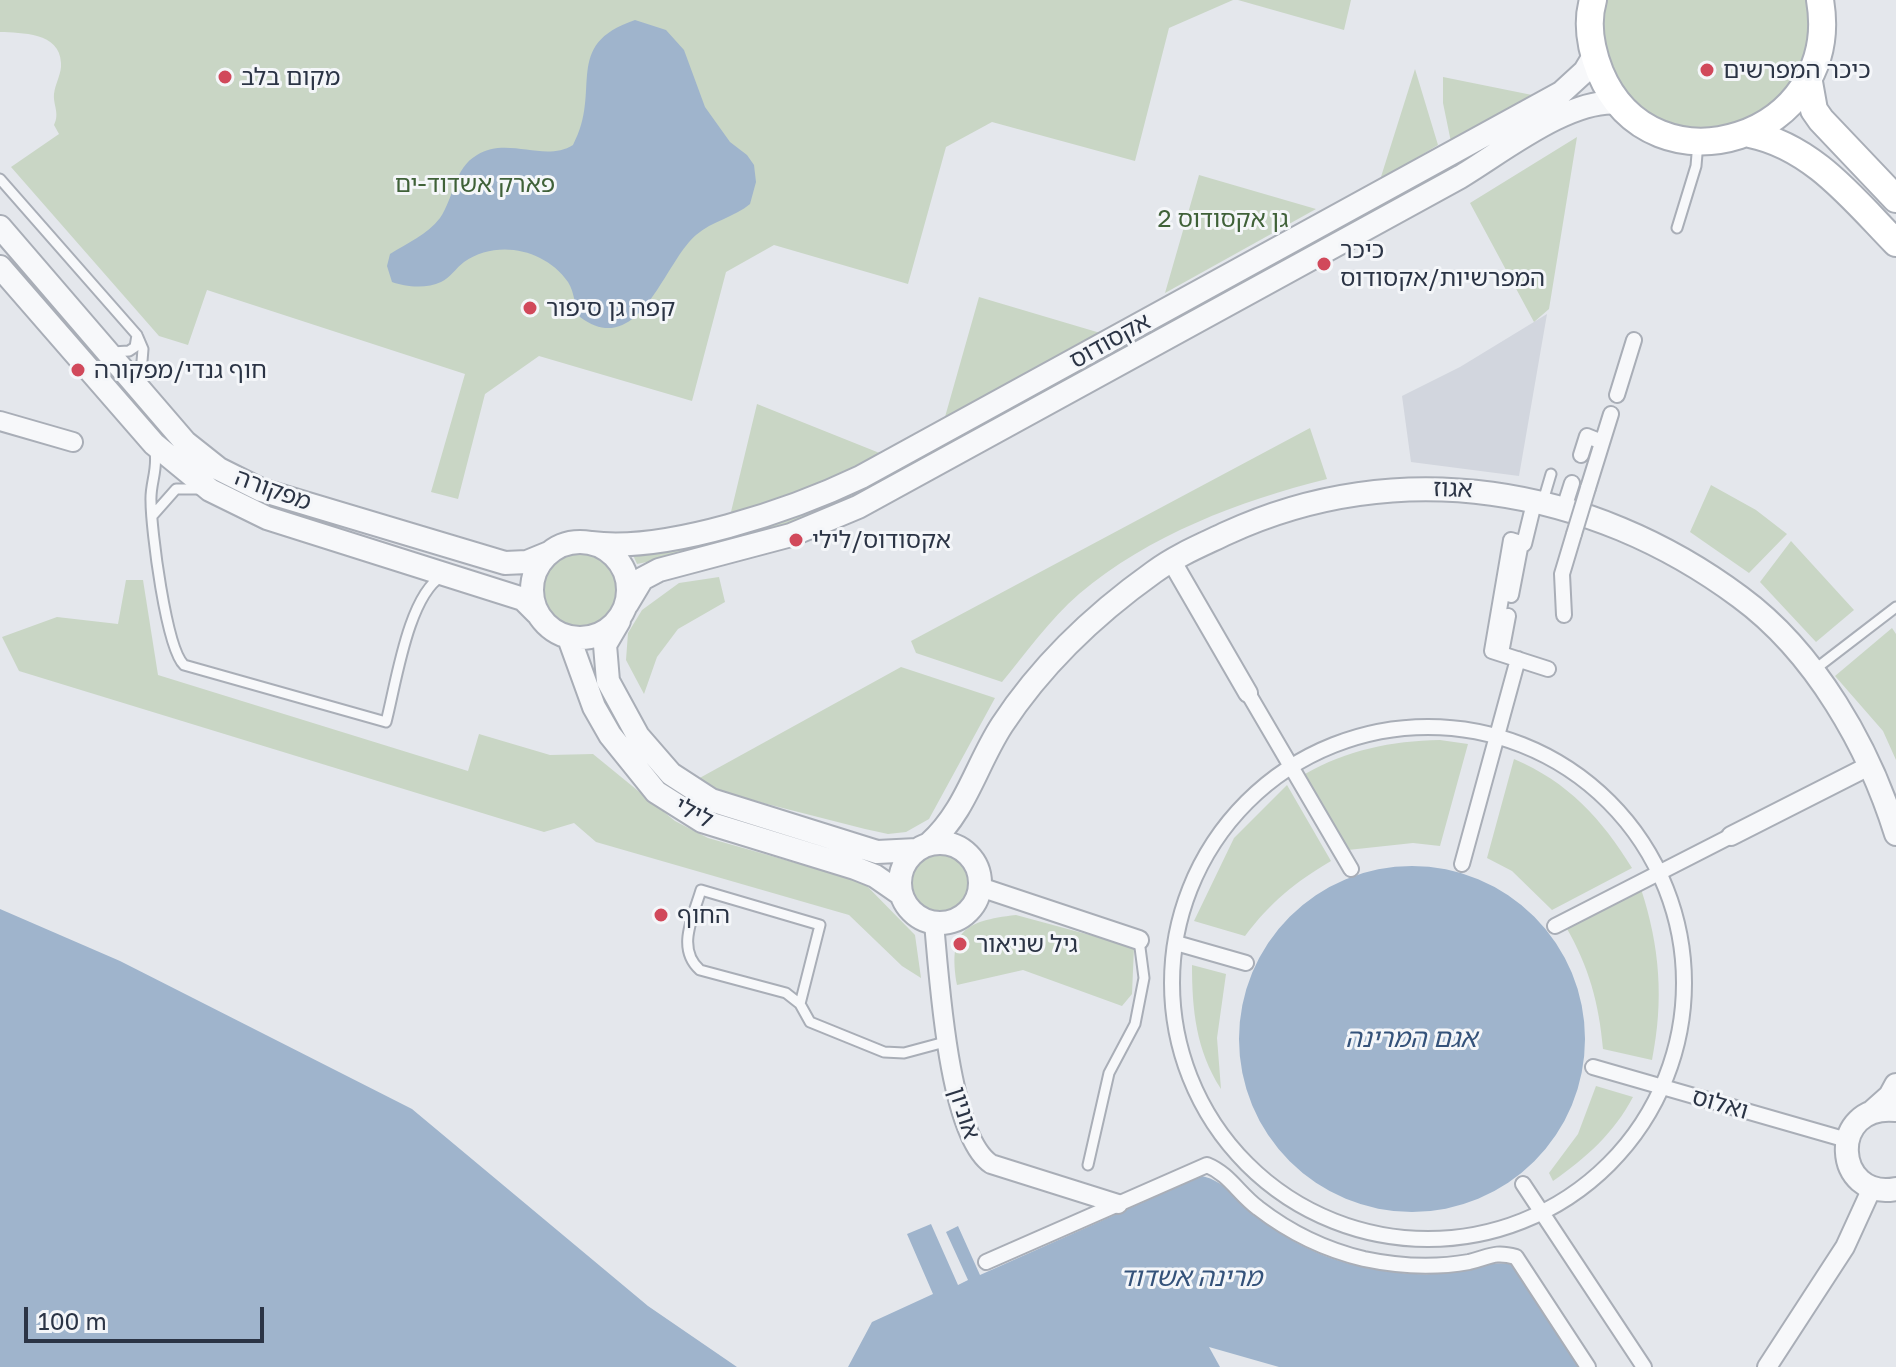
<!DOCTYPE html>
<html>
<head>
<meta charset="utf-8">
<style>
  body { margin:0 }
  #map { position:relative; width:1896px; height:1367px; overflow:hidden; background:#e4e7ec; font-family:"Golos Text",sans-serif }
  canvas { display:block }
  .scale { position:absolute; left:24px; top:1307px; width:240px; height:36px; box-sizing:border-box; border:4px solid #2b3445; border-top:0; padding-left:10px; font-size:24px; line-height:28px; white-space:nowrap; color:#2b3445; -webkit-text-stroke:6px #f4f6f9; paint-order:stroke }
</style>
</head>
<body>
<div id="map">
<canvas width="1896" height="1367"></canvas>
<div class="scale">100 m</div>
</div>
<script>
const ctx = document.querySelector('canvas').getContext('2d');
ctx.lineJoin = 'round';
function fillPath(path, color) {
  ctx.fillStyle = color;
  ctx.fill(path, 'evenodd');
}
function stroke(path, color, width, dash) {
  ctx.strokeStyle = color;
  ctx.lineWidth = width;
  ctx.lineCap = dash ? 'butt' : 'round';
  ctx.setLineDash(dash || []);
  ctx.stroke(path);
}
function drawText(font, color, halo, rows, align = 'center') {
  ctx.font = font + ' "Golos Text","Noto Sans Hebrew",sans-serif';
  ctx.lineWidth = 6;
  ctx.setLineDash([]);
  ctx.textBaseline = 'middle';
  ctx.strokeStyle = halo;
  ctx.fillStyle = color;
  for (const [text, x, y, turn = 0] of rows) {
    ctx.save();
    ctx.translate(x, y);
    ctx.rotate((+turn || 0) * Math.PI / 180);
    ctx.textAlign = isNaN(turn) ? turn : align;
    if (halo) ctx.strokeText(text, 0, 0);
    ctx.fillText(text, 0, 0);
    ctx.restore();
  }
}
fillPath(new Path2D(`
  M 1547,314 L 1519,476 L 1411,462 L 1402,396 L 1460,367 Z`), '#d2d6de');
fillPath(new Path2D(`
  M 0,0 L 1233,0 L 1169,28 L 1135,161 L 992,122 L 946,147 L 908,284 L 774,245 L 726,272 L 692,401 L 539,356 L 485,394 L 458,499 L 431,492 L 465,374 L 207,290 L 188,345 L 159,336 L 11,167 L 59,134 L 54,125 C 60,113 53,105 54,94 C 55,84 62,73 61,63 C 60,32 21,33 0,32 Z
  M 1238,0 L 1351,0 L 1344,30 Z
  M 1605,0 L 1808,0 C 1829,174 1582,170 1605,0 Z
  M 1415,69 L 1438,145 L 1380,180 Z
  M 1443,77 L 1537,96 L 1451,142 L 1443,103 Z
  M 1550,107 L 1474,164 L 832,510 L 721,547 L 637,564 L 633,555 L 785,514 Z
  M 1577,137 L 1549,309 L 1534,322 L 1470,203 Z
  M 1199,175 L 1316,209 L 1165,293 Z
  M 979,297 L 1107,335 L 943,424 Z
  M 757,404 L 882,454 L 818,491 L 730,516 Z
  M 1310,428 L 1327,479 C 1239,501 1149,535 1079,594 C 1050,619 1026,653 1002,682 L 916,653 L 911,641 Z
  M 1711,485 L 1756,510 L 1787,534 L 1749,573 L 1690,532 Z
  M 1791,541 L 1854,610 L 1816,642 L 1760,582 Z
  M540 590a40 40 0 1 1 80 0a40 40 0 1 1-80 0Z
  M 719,577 L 725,602 L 678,629 L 657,657 L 644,694 L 626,660 L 628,633 L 642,610 L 679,583 Z
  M 126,580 L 143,580 L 158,675 L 468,771 L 479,734 L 550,755 L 593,754 L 675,821 L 708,838 L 863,882 L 915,935 L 921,978 L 902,966 L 849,915 L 596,842 L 574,823 L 544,832 L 19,671 L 2,637 L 57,617 L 118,624 Z
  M 1892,628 L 1896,634 L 1896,760 L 1883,731 L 1835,676 Z
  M 901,667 L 995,698 L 929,819 L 906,832 L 888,834 L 865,829 L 716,791 L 696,780 Z
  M 1440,740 L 1468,744 L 1440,846 L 1413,843 L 1348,850 L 1305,774 C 1347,750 1391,741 1440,740 Z
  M 1514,759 C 1568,782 1602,819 1632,868 L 1552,910 L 1512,871 L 1487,858 Z
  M 1287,785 L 1331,861 C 1295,882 1270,903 1245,936 L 1194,921 L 1234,838 Z
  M906 883a34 34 0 1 1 68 0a34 34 0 1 1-68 0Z
  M 1641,889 C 1660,947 1664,1000 1652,1060 L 1603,1049 C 1599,1003 1589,967 1566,927 Z
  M 1016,915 L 1134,947 L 1132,994 L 1122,1006 L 1023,970 L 957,985 C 948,932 963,921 1016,915 Z
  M 1192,965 L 1226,974 L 1217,1038 L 1221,1089 C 1196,1050 1192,1010 1192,965 Z
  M 1596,1086 L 1633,1097 C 1614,1133 1586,1158 1553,1181 L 1549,1173 L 1578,1134 Z`), '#c9d6c5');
fillPath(new Path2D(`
  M 635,20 L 666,30 L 684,50 L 705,107 L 730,142 L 747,155 L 754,165 L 756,182 L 750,204 C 735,217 712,221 696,235 C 664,262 639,361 580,317 C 574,306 575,293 568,282 C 545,249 497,239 464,262 C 456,268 450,278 441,282 C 427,289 405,287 392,282 L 387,266 L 390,254 C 407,243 427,235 440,218 C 454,198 454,168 477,155 C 508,136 544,163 573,145 C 603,90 561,45 635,20 Z
  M1239 1039a173 173 0 1 1 346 0a173 173 0 1 1-346 0Z
  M 0,909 L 120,961 L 412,1109 L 648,1306 L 737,1367 L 0,1367 Z
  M 1202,1176 C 1226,1182 1232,1196 1251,1212 C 1275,1232 1306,1250 1337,1260 C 1367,1270 1403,1275 1435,1274 C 1461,1273 1489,1258 1514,1265 L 1579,1367 L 848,1367 L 872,1322 L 933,1294 L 907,1234 L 931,1224 L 958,1285 L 968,1280 L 946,1232 L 958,1226 L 980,1275 Z`), '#9fb4cc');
fillPath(new Path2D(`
  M 1209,1347 L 1279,1367 L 1220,1367 Z`), '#e4e7ec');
const service = new Path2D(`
  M 0,179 L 137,335 L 143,349 L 140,386
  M 1677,228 L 1696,166 L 1698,142
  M 112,352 L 129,351 L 135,347 L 137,335
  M 155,452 C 158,470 150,484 151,501 C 151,529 166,648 184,665 L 386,722 C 396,684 408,596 442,576
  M 1543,501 L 1551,474
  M 153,515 L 176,489 L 202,489
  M 1814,670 L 1896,607
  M 800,1004 L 820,925 L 701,890 C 693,917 676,949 700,970 L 786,993 L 800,1004 L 810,1022 L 884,1052 L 904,1053 L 945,1042
  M 1088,1165 L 1109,1073 L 1135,1024 L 1144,978 L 1139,940`);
const pedestrian = new Path2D(`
  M 1617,395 L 1634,340
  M 1581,455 L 1587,436 L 1602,442
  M 1588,488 L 1611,414
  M 1535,499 L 1524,544 L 1511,540 L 1492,651 L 1548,669
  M 1564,508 L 1572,483
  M 1511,595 L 1521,543
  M 1564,615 L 1562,574 L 1574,534
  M 1501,653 L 1508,616
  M 1248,693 L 1351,869
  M1172 983a256 256 0 1 1 512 0a256 256 0 1 1-512 0Z
  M 1462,864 L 1518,659
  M 1555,926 L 1731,836
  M 1176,943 L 1246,963
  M 1593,1067 L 1847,1140
  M 1523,1184 L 1644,1367
  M 986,1262 L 1207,1165 C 1229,1174 1239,1194 1258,1208 C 1289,1232 1326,1250 1364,1259 C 1397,1266 1435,1268 1469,1262 C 1490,1257 1494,1251 1516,1257 L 1588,1367`);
const minor = new Path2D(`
  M 0,421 L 73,442
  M 1171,560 L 1248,693
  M 1731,836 L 1869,766
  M 980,887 L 1139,940
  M 934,923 C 939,975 948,1135 991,1164 L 1118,1204
  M 1767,1367 L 1845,1247 L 1872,1188`);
const tertiary = new Path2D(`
  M 0,227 L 185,442 L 219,469 L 261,490 L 505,563 L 527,562 L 549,553
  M 0,267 L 154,444 L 210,490 L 267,518 L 523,599 L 537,613
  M532 590a48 48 0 1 1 96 0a48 48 0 1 1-96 0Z
  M 591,543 C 666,553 792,510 861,477 L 1561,93 L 1585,71 L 1594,56
  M 627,604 L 642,579 L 659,570 L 791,535 L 858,507 L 1460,177 C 1502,152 1570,97 1620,103
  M 619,621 L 605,645 L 608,681 L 638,736 L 671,774 L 711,800 L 877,852 L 917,850
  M 569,638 L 594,707 L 610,735 L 656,792 L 702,821 L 855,868 L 875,876 L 901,894
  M900 883a40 40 0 1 1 80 0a40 40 0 1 1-80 0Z
  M 929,844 C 966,811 976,765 1002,725 C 1042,664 1095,614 1154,572 C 1177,555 1202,545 1227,533 C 1398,454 1591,486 1740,597 C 1815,652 1869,747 1896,834
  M 1896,1110 C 1827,1103 1834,1201 1896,1189
  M 1872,1112 L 1890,1096 L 1896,1085`);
const secondary = new Path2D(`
  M 1593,0 C 1586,24 1591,49 1600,72 C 1653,199 1844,138 1820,0
  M 1809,82 L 1814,110 L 1821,120 L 1896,199
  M 1750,134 C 1813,147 1853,199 1896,243`);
stroke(service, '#a9aeb7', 13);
stroke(pedestrian, '#a9aeb7', 18);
stroke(minor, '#a9aeb7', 22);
stroke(tertiary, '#a9aeb7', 26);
stroke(secondary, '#a9aeb7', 30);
stroke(service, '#f7f8fa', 9);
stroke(pedestrian, '#f7f8fa', 14);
stroke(minor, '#f7f8fa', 18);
stroke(tertiary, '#f7f8fa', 22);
stroke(secondary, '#fff', 26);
const pedestrianBridge = new Path2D(`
  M 1574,534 L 1588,488`);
stroke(pedestrianBridge, '#a9aeb7', 18, []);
stroke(pedestrianBridge, '#f7f8fa', 14);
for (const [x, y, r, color] of [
  [1707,70,8,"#d1495b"],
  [225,77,8,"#d1495b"],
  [1324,264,8,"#d1495b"],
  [530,308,8,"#d1495b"],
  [78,370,8,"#d1495b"],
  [796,540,8,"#d1495b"],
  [661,915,8,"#d1495b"],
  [960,944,8,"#d1495b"]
]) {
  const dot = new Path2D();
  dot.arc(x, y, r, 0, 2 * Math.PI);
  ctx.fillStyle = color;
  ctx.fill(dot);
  stroke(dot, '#f4f6f9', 3);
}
drawText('24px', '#2b3445', '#f4f6f9', [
  ["כיכר המפרשים",1723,70],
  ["מקום בלב",241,77],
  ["כיכר",1340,250],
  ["המפרשיות/אקסודוס",1340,278],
  ["קפה גן סיפור",546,308],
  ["חוף גנדי/מפקורה",94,370],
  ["אקסודוס/לילי",812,540],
  ["החוף",677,915],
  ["גיל שניאור",976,944]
], 'left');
drawText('24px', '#3f6138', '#f4f6f9', [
  ["פארק אשדוד-ים",475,184],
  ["גן אקסודוס 2",1223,219]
]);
drawText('24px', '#2b3445', '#f4f6f9', [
  ["אקסודוס",1110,341,-29],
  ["אגוז",1453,489,2],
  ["מפקורה",273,490,20],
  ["לילי",694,813,27],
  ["ואלוס",1720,1104,16],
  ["אוניון",964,1113,72]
]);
drawText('italic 26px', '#34527a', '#f4f6f9', [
  ["אגם המרינה",1411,1039],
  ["מרינה אשדוד",1191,1278]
]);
</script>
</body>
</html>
